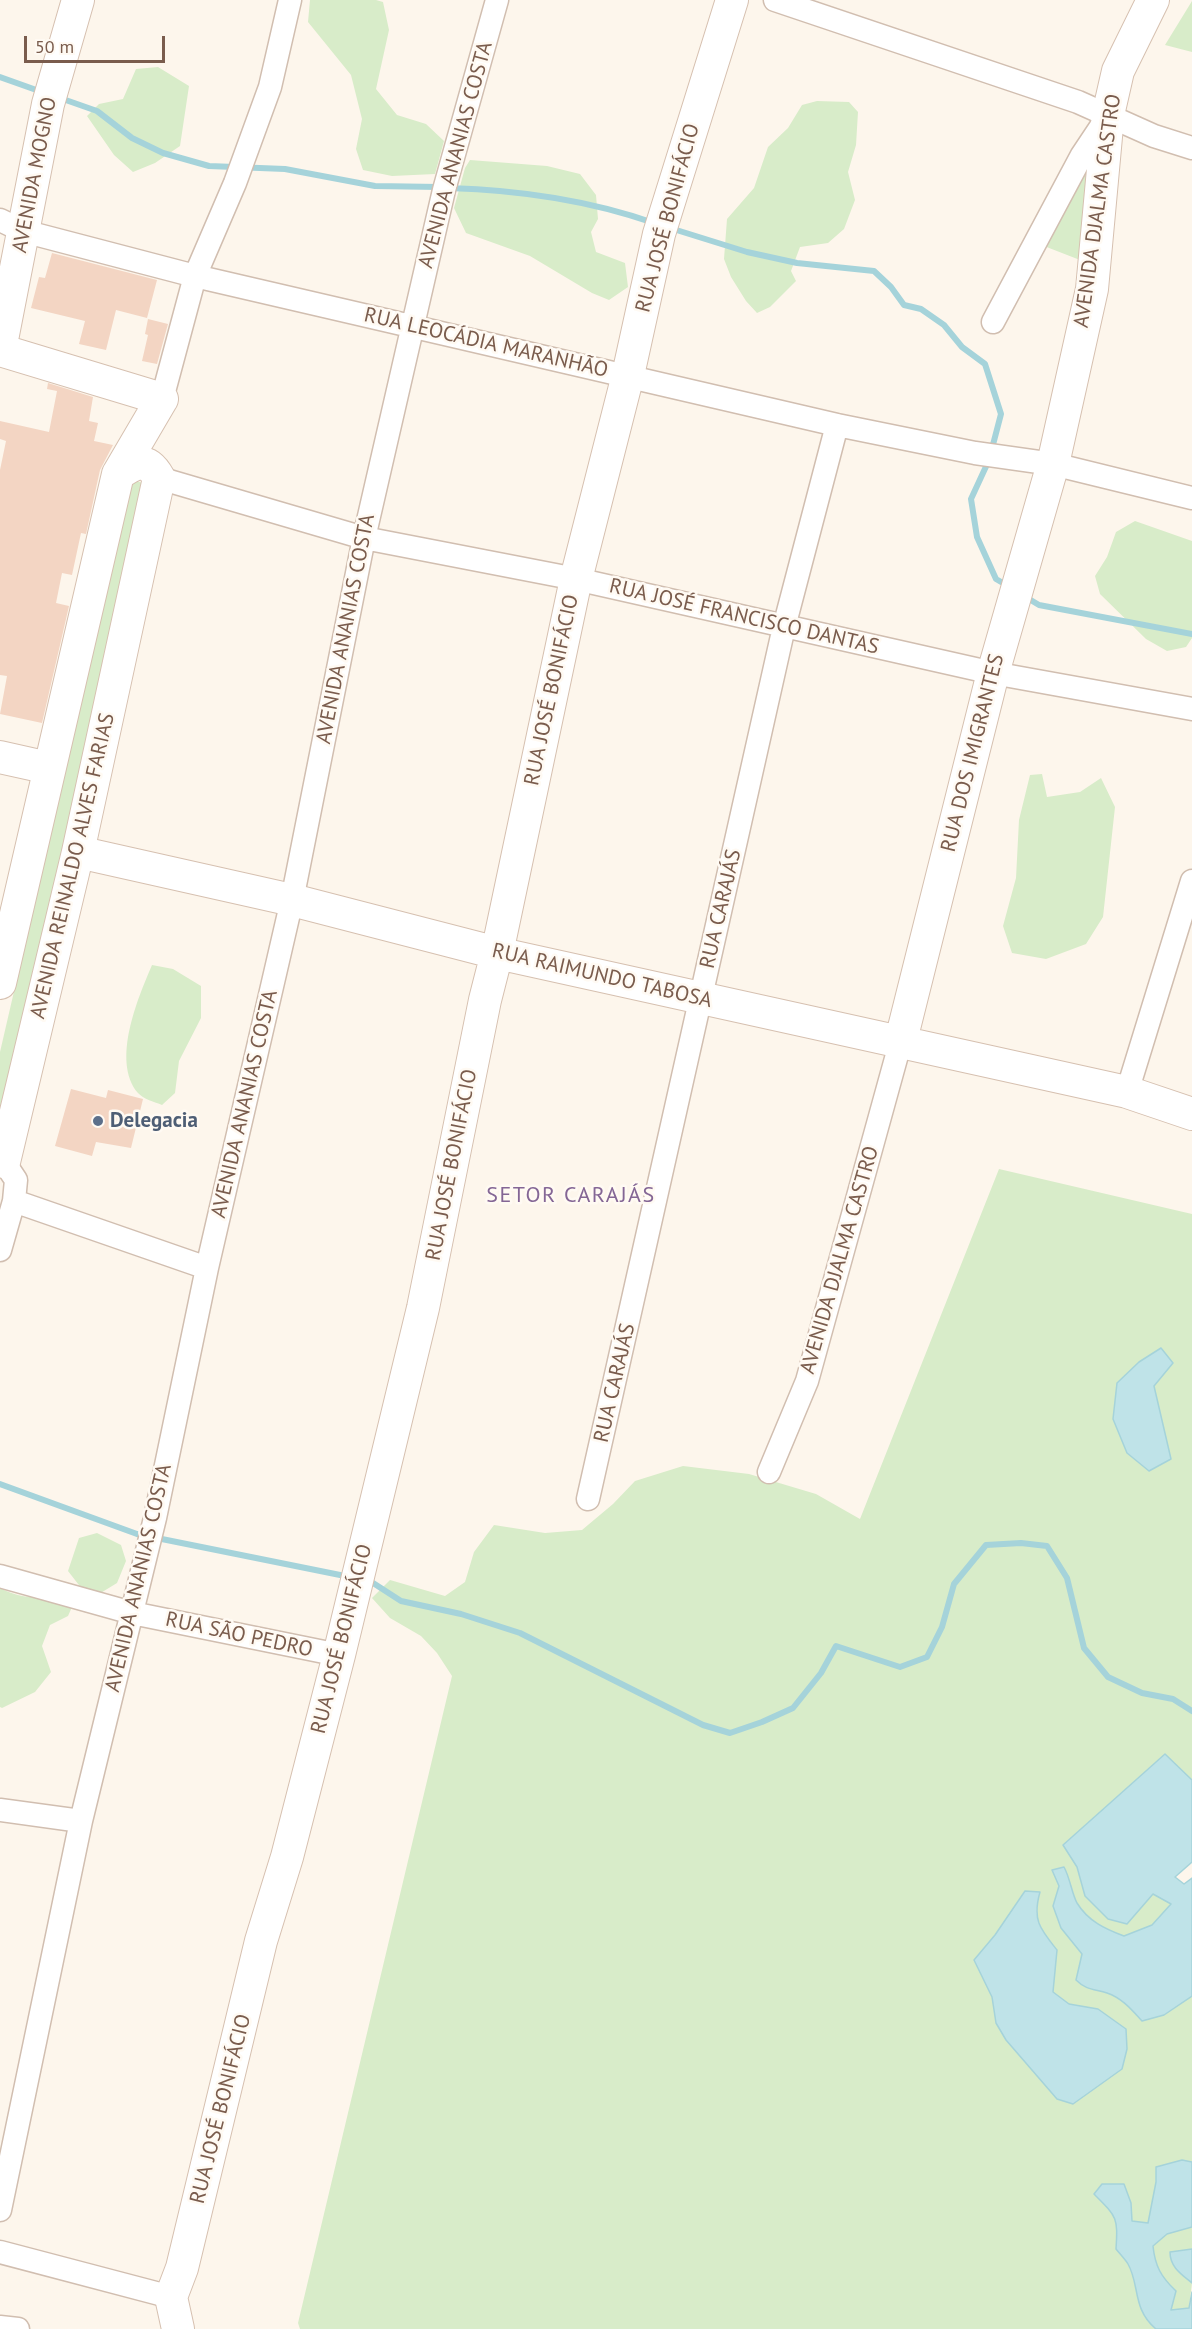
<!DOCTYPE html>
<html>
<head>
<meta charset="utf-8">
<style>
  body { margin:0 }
  #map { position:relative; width:1192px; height:2329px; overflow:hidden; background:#fdf6ec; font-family:"PT Sans",sans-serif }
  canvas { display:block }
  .scale { position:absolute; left:24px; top:36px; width:141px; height:27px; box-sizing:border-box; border:3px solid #7a5c4d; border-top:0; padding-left:8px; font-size:18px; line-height:21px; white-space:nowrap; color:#7a5c4d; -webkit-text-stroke:4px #fffaf3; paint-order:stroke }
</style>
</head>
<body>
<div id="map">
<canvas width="1192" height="2329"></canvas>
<div class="scale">50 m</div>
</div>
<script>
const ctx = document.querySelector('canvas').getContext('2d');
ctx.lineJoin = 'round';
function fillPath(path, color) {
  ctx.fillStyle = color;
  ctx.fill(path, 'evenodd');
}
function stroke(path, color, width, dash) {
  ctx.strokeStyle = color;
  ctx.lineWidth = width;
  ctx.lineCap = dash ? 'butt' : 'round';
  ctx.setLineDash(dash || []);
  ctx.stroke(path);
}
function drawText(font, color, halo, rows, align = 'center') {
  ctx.font = font + ' "PT Sans",sans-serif';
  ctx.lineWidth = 5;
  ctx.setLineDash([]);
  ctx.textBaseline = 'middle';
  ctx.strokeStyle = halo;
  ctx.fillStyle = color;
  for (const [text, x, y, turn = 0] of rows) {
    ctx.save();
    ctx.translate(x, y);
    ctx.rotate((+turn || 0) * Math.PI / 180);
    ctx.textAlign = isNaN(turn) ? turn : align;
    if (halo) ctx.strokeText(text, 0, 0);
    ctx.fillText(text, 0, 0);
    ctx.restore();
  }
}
fillPath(new Path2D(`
  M 310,0 L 376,0 L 383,2 L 389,30 L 376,89 L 397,115 L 426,124 L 444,141 L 435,174 L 392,176 L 363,170 L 356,149 L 362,119 L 351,75 L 308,22 Z
  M 1192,1 L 1192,52 L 1165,45 Z
  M 158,67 L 189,86 L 180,146 L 155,163 L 133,172 L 114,155 L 87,116 L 99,104 L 123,99 L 136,69 Z
  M 817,101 L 849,102 L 858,112 L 856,145 L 848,172 L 855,200 L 844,229 L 828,243 L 800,247 L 791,271 L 796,281 L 770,307 L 757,313 L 746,301 L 731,277 L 724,259 L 727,219 L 754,188 L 768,147 L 788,128 L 802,105 Z
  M 1099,140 L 1080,260 L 1044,246 Z
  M 470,160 L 547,166 L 580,174 L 596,195 L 598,219 L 591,232 L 596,252 L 625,263 L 628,287 L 609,300 L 592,293 L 530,256 L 466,233 L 454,208 L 465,168 Z
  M 136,481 L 143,483 L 76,796 L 0,1123 L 0,1052 L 131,485 Z
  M 1135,521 L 1192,541 L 1192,638 L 1186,647 L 1167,651 L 1146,639 L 1100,594 L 1095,576 L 1107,557 L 1116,532 Z
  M 1042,774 L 1047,797 L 1080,792 L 1101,778 L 1115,807 L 1103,917 L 1086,944 L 1046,959 L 1012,953 L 1003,926 L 1016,878 L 1019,820 L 1030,775 Z
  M 152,965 L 173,969 L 201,986 L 201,1018 L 179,1061 L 175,1093 L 162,1105 C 155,1102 143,1099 138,1093 C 111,1061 138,998 152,965 Z
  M 999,1169 L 1192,1214 L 1192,1780 L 1165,1754 L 1063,1845 L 1077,1867 L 1085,1896 L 1127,1923 L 1153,1894 L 1171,1904 L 1152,1925 L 1124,1936 C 1105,1929 1088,1922 1077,1903 C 1072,1895 1070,1878 1064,1867 L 1052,1870 L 1059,1886 L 1053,1906 L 1061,1928 L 1082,1954 L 1076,1980 C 1086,1990 1094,1989 1107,1993 C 1122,1998 1132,2010 1142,2021 L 1164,2015 L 1192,1996 L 1192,2162 L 1182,2160 L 1156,2167 L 1156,2182 L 1148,2223 L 1132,2221 L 1131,2203 L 1094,2194 C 1117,2217 1118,2217 1116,2249 C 1120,2254 1125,2259 1128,2264 C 1140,2285 1132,2309 1156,2329 L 300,2329 L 298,2323 L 452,1676 L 437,1653 L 421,1636 L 390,1618 L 372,1598 L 390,1580 L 445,1596 L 465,1582 L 474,1552 L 494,1525 L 545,1533 L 582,1530 L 613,1504 L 635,1481 L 683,1466 L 749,1474 L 816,1494 L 860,1519 ZM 1025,1891 L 1040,1893 C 1032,1919 1041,1930 1057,1950 L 1053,1992 L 1069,2004 L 1098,2009 L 1057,2099 L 1006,2040 L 996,2023 L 992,1997 L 974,1960 L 995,1935 Z
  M 97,1533 L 121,1545 L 126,1561 L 117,1583 L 99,1594 L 82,1589 L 68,1571 L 79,1538 Z
  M 0,1588 C 18,1597 31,1599 51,1595 L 72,1607 L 68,1616 L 50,1625 L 42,1646 L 51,1672 L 35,1692 L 2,1708 L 0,1707 Z
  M 1192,2227 L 1192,2249 L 1170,2252 C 1170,2267 1181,2274 1192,2283 L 1189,2308 L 1171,2310 L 1176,2291 C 1161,2277 1155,2266 1153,2246 L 1167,2234 Z`), '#d8ecc9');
const water = new Path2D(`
  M 1161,1348 L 1173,1363 L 1154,1386 L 1171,1459 L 1149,1471 L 1127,1453 L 1113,1419 L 1117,1383 L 1139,1362 Z
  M 1165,1754 L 1192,1780 L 1192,1862 L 1175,1877 L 1184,1884 L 1192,1878 L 1192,1996 L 1164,2015 L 1142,2021 C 1132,2010 1122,1998 1107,1993 C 1094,1989 1086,1990 1076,1980 L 1082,1954 L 1061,1928 L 1053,1906 L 1059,1886 L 1052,1870 L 1064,1867 C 1070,1878 1072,1894 1077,1903 C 1088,1921 1105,1929 1124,1936 L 1152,1925 L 1171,1904 L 1153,1894 L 1127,1924 L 1108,1919 L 1085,1896 L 1077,1867 L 1063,1845 Z
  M 1025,1891 L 1040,1892 C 1032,1920 1040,1929 1057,1950 L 1053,1992 L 1069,2004 L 1098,2009 L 1126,2029 L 1127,2049 L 1122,2069 L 1073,2104 L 1057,2099 L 1006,2040 L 996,2023 L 992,1997 L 974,1960 L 995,1935 Z
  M 1182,2160 L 1192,2162 L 1192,2227 L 1167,2234 L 1153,2246 C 1155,2266 1161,2277 1176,2291 L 1171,2310 L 1189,2308 L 1192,2292 L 1192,2329 L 1156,2329 C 1132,2309 1140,2285 1128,2264 C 1125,2259 1120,2254 1116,2249 C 1118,2217 1117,2217 1094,2194 L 1102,2184 L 1124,2184 L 1131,2203 L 1132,2221 L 1148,2223 L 1156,2182 L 1156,2167 Z
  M 1192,2249 L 1192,2283 C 1181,2274 1170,2267 1170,2252 Z`);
fillPath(water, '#bfe3e8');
stroke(water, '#a5d3da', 1.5);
stroke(new Path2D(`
  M 0,77 L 42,92
  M 60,98 L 97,111 L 132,138 L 163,153 L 209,166 L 285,169 L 375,186 L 439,187
  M 449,188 C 520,190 588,200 654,223
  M 670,228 L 747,252 L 797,263 L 874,271 L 891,287 L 904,305 L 921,309 L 944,325 L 962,347 L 985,364 L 1001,414 L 989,460 L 971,499 L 977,537 L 996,579 L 1008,586
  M 1024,596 L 1039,605 L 1192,634
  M 0,1484 L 137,1534 L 350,1577
  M 365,1580 L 370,1581 L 401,1601 L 461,1614 L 520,1633 L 703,1725 L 730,1733 L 762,1722 L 793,1708 L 821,1673 L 836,1646 L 900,1667 L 927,1657 L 942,1627 L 954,1584 L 986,1545 L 1021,1543 L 1047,1546 L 1067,1578 L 1084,1648 L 1108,1677 L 1142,1693 L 1173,1699 L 1192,1711`), '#a5d3da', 6);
fillPath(new Path2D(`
  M 52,253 L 157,280 L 147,318 L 116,310 L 106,350 L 79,344 L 85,321 L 31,308 L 39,277 L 45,278 Z
  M 148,319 L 168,324 L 157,364 L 142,361 L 148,335 L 145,334 Z
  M 48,383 L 93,397 L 89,421 L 98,423 L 94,441 L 113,445 L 100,470 L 86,534 L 81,533 L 72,575 L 62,573 L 56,603 L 69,606 L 42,723 L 0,714 L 7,676 L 0,675 L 0,470 L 6,441 L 0,439 L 0,421 L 49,432 L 57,391 L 47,389 Z
  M 71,1089 L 106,1098 L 108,1090 L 143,1099 L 131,1148 L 96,1142 L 92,1156 L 55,1146 Z`), '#f3d5c3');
const street = new Path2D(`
  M 775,0 L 1078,102 L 1154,136 L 1192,148
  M 0,220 L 23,231 L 195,276 L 837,425 L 975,453 L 1053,464 L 1192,498
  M 993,322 L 1082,155 L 1106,119
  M 162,399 L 195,276 L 235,183 L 270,87 L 290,0
  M 159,478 L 364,538 L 576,579 L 993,673 L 1192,709
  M 1127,1092 L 1192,881
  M 14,1201 L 207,1268
  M 0,1250 L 14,1201 L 16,1180 L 4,1162
  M 769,1472 L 807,1381 L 900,1044
  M 588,1499 L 784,627 L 837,425
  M 0,1576 L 132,1613 L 339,1655
  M 0,1810 L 81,1821
  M 0,2210 L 81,1821 L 155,1518 L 207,1268 L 292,900 L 364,538 L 444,190 L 497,0
  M 0,2252 L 171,2297
  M 0,2327 L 18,2329`);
const secondary = new Path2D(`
  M 0,350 L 48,104 L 78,0
  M 0,350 L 162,399
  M 118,474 L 162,399
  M 0,757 L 49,768
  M 78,852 L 292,900 L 497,953 L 1127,1092 L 1192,1114
  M 0,983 L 118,474 C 137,462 147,456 159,478 L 78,852 L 4,1162 L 0,1161
  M 900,1044 L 993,673 L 1053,464 L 1092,289 L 1108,115 L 1118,71 L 1153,0
  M 178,2329 L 171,2297 L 182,2268 L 261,1941 L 287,1857 L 339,1655 L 423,1308 L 485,1000 L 497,953 L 576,579 L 628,375 L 659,234 L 732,0`);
stroke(street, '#d1beb0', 25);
stroke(secondary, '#d6c0b0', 34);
stroke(street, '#fff', 22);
stroke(secondary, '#fff', 32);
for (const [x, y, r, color] of [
  [98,1121,6,"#5c6f8a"]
]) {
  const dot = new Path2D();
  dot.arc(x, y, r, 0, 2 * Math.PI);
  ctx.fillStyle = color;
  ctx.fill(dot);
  stroke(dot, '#fffaf3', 2);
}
drawText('21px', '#7a5c4d', '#fffaf3', [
  ["AVENIDA ANANIAS COSTA",456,155,-75],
  ["AVENIDA MOGNO",35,175,-79],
  ["AVENIDA DJALMA CASTRO",1098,211,-82],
  ["RUA JOSÉ BONIFÁCIO",668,218,-75],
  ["RUA LEOCÁDIA MARANHÃO",486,343,13],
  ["RUA JOSÉ FRANCISCO DANTAS",744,617,13],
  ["AVENIDA ANANIAS COSTA",346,629,-79],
  ["RUA JOSÉ BONIFÁCIO",552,690,-78],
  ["RUA DOS IMIGRANTES",973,753,-76],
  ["AVENIDA REINALDO ALVES FARIAS",73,866,-77],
  ["RUA CARAJÁS",721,909,-77],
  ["RUA RAIMUNDO TABOSA",602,976,13],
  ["AVENIDA ANANIAS COSTA",245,1104,-77],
  ["RUA JOSÉ BONIFÁCIO",452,1165,-79],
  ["AVENIDA DJALMA CASTRO",840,1260,-74],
  ["RUA CARAJÁS",615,1383,-77],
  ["AVENIDA ANANIAS COSTA",139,1578,-77],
  ["RUA SÃO PEDRO",239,1635,12],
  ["RUA JOSÉ BONIFÁCIO",342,1639,-76],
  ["RUA JOSÉ BONIFÁCIO",221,2109,-76]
]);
drawText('bold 21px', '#4e5e75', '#fffaf3', [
  ["Delegacia",110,1121]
], 'left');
ctx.letterSpacing = '1.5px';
drawText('22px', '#846695', '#fffaf3', [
  ["SETOR CARAJÁS",571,1196]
]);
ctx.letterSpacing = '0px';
</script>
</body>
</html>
